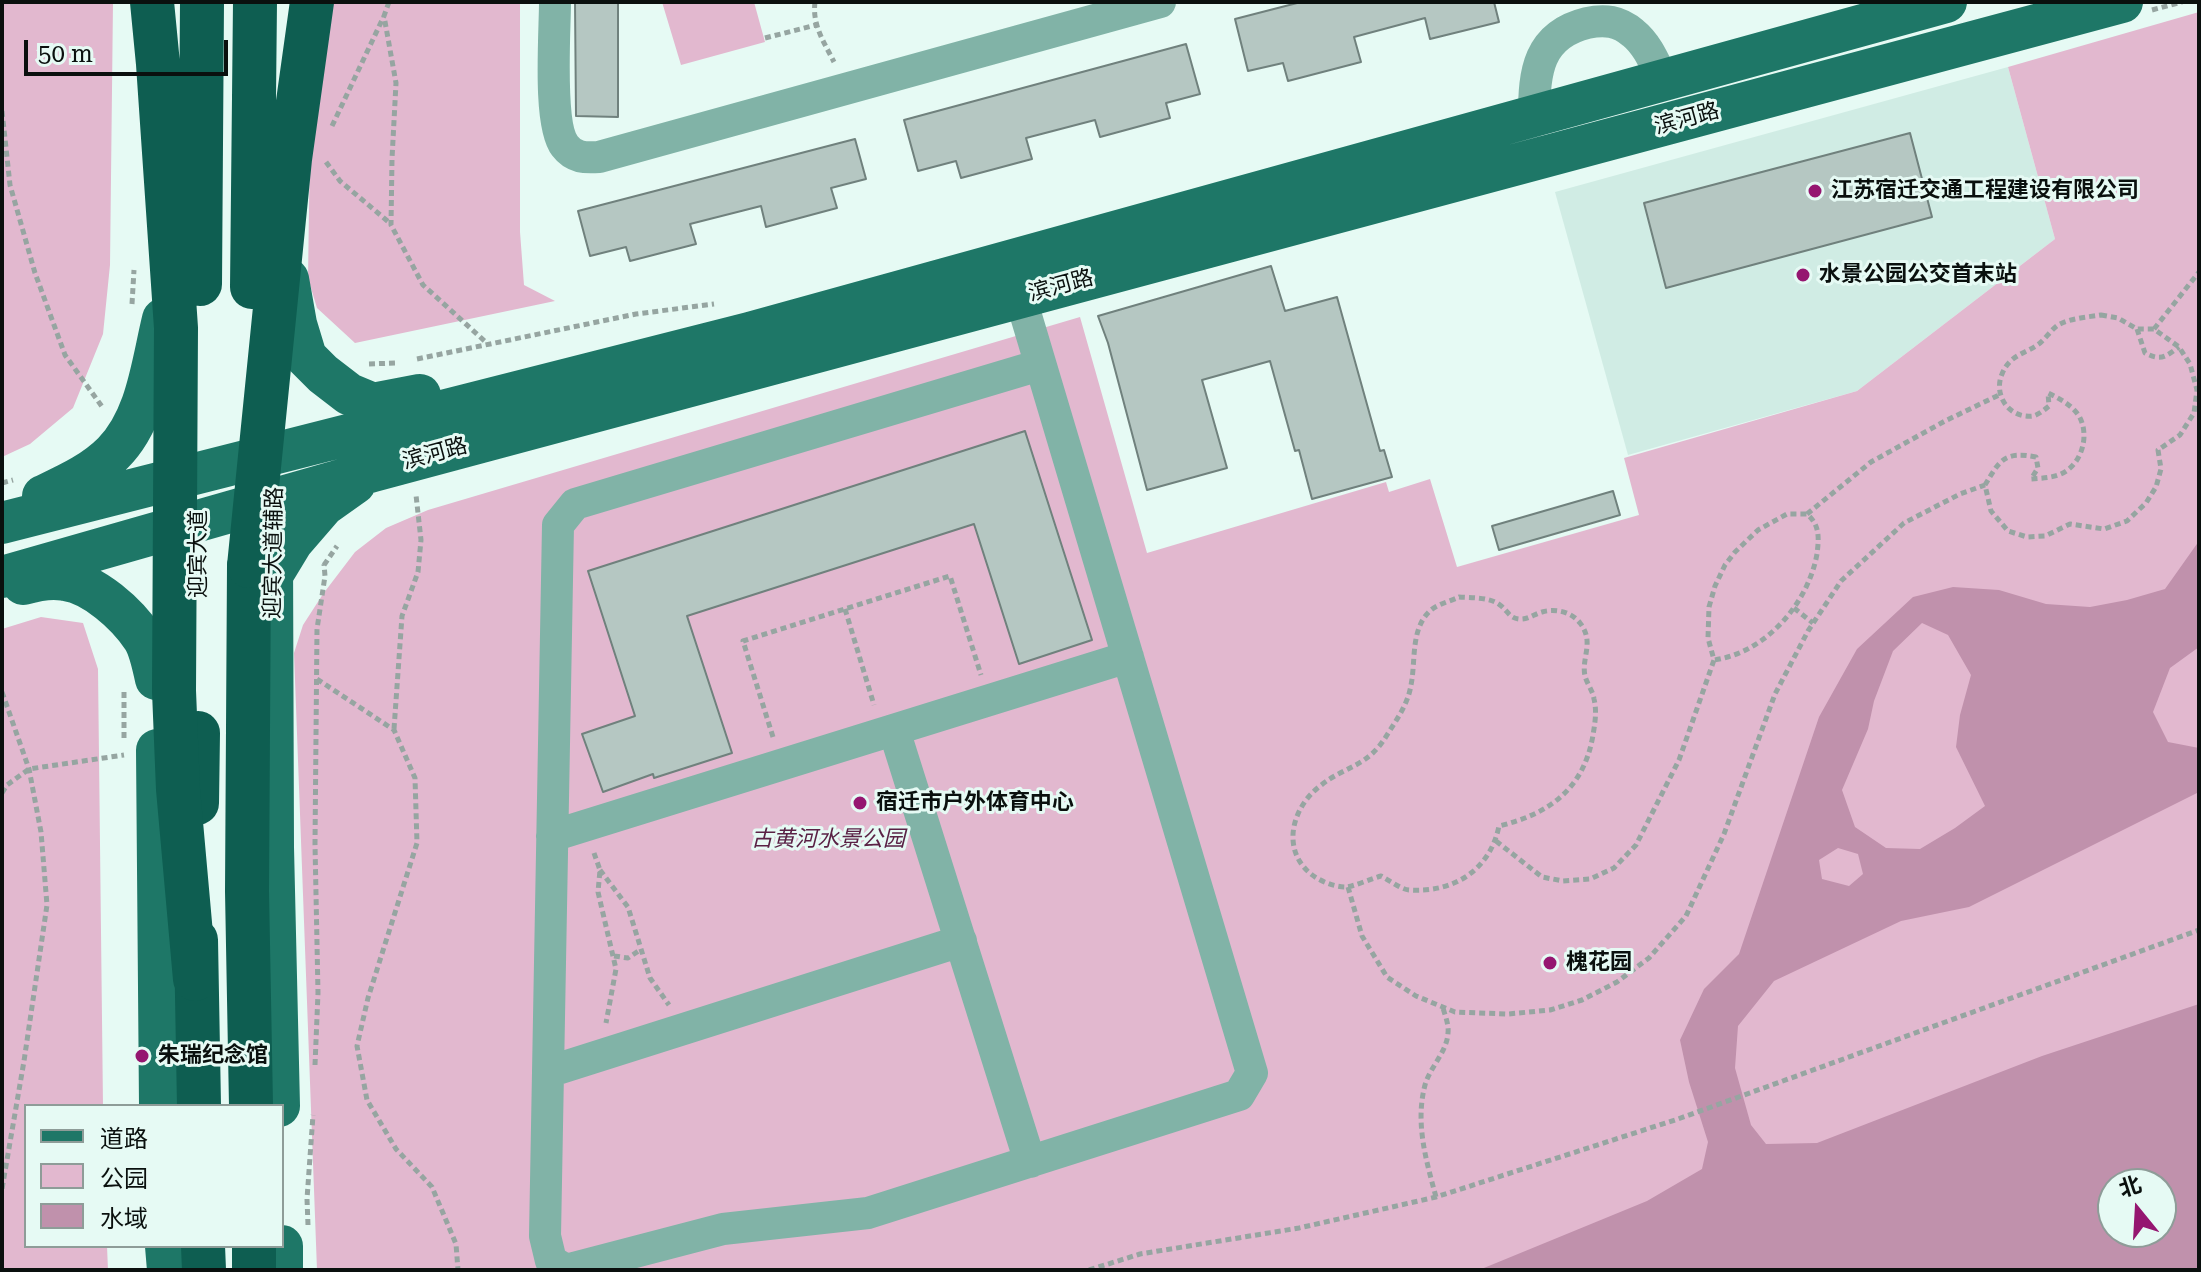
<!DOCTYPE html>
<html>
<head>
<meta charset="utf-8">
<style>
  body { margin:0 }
  #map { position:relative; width:2201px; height:1272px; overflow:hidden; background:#e6faf4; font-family:"Roboto Serif","Noto Sans SC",serif }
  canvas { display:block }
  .frame { position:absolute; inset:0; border:4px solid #0a100e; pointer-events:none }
  .legend { position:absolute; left:24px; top:1104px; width:260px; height:144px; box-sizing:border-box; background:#e6faf4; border:2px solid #8e9c98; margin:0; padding:10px 14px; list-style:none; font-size:24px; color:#0a100e }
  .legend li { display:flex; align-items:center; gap:16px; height:40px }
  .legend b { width:40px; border:2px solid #8e9c98 }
  .north { position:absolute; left:2097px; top:1168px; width:80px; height:80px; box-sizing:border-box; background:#e6faf4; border:2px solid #8e9c98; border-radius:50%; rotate:342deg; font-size:22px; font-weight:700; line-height:32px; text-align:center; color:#0a100e }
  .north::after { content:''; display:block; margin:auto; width:28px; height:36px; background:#951670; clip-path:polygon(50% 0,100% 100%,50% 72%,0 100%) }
  .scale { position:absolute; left:24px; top:40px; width:204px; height:36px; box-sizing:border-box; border:4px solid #0a100e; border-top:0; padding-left:10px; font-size:24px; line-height:28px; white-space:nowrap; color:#0a100e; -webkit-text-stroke:6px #e6faf4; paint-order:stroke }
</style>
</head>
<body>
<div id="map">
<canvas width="2201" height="1272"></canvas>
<div class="frame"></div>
<ul class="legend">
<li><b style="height:10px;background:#1e7767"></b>道路</li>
<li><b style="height:22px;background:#e2b8cf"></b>公园</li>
<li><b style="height:22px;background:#c091ac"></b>水域</li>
</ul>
<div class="north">北</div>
<div class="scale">50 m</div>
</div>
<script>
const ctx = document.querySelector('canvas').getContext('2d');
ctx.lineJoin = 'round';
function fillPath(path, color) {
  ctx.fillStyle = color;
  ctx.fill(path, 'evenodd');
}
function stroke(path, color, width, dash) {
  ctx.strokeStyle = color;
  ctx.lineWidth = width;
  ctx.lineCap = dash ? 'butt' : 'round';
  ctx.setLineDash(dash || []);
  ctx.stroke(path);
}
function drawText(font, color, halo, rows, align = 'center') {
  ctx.font = font + ' "Roboto Serif","Noto Sans SC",serif';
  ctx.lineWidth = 6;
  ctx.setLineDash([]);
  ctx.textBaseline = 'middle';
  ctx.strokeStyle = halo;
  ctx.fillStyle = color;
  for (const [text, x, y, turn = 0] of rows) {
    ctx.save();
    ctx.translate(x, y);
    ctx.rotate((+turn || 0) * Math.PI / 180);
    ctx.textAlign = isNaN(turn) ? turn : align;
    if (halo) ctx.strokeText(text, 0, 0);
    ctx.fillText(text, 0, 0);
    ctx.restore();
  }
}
fillPath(new Path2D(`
  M 2008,67 L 2055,239 L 1857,391 L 1628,455 L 1555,192 Z`), '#d0ece4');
fillPath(new Path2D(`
  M 2,2 L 113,2 L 110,265 L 103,334 L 73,408 L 30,444 L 2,457 Z
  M 312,2 L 520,2 L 520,232 L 524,285 L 555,301 L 355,343 L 317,308 L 308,278 Z
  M 662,2 L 754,2 L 765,42 L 681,65 Z
  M 2199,12 L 2199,1270 L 317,1270 L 294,653 L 303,625 L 323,594 L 355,552 L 386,528 L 428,510 L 1080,317 L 1147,553 L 1386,482 L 1389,492 L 1430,479 L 1457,567 L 1639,515 L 1624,458 L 1857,391 L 2055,239 L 2008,67 ZM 2113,1184 L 2161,1184 L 2161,1232 L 2113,1232 Z
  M 41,617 L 83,623 L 98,669 L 103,1106 L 26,1106 L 26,1246 L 107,1246 L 108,1270 L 2,1270 L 2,629 Z`), '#e2b8cf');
fillPath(new Path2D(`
  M 2199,541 L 2199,647 L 2170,668 L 2153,712 L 2168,742 L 2199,748 L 2199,792 L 1969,907 L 1901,921 L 1774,981 L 1738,1026 L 1735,1068 L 1751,1125 L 1766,1144 L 1817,1143 L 2042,1056 L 2199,1004 L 2199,1270 L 1479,1270 L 1647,1201 L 1702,1169 L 1708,1142 L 1689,1082 L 1680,1040 L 1704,989 L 1739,954 L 1819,717 L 1857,649 L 1913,597 L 1953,587 L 1999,590 L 2046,604 L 2090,607 L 2127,600 L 2165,589 ZM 1922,623 L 1948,635 L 1971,675 L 1960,715 L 1956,747 L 1985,806 L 1955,828 L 1920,849 L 1886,848 L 1855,827 L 1842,790 L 1868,729 L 1874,701 L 1893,651 ZM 1838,848 L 1858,854 L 1863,874 L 1849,886 L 1822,879 L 1819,860 ZM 2113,1184 L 2161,1184 L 2161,1232 L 2113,1232 Z`), '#c091ac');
const building = new Path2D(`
  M 575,2 L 618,2 L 618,117 L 576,116 Z
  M 1301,2 L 1494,2 L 1499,22 L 1430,39 L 1425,18 L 1354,37 L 1361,62 L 1288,81 L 1283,63 L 1248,71 L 1235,19 Z
  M 1186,44 L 1200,94 L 1166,103 L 1170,118 L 1100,137 L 1095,120 L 1026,138 L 1032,159 L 961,178 L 956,161 L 918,171 L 904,120 Z
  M 1910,133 L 1932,217 L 1666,288 L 1644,203 Z
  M 855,139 L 866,179 L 831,188 L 837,208 L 766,227 L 761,206 L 690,224 L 696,244 L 630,261 L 626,247 L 590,256 L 578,211 Z
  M 1271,266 L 1285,311 L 1337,297 L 1380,451 L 1384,450 L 1392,477 L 1312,499 L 1299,450 L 1295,451 L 1270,361 L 1202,380 L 1227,468 L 1147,490 L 1108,343 L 1098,316 Z
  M 1025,431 L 1092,640 L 1019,664 L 974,524 L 687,616 L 732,753 L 654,778 L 653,774 L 603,792 L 582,734 L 635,716 L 588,571 Z
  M 1613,491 L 1620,515 L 1499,550 L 1492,526 Z`);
fillPath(building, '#b5c7c2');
stroke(building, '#70817d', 2);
stroke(new Path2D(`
  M 389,2 L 384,16 L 396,83 L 392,159 L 391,225 L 423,285 L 489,345
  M 815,2 C 812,25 824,42 834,62
  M 2152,10 L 2182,2
  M 765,38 L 816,25
  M 2,111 L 10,185 L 35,273 L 65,355 L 103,408
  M 332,126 L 384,16
  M 326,162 L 340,181 L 391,224
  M 132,304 L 134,270
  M 2101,315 L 2118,318 L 2137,329 L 2154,329 L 2179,347 L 2190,364 L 2197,390 L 2194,413 L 2180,435 L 2158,450 L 2161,469 L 2156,487 L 2146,503 L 2127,521 L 2104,529 L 2070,524 L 2045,536 L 2027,537 L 2008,531 L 1991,511 L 1985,485 C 2000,460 2004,451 2036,457 L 2038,468 L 2031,479 C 2042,478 2053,478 2063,473 C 2082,463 2090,435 2079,416 C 2072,405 2060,399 2048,393 L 2049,406 C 2044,410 2038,415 2033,416 C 2009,419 1993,395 2002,374 C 2010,354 2026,354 2040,343 C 2046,338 2051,330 2058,325 C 2071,318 2088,317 2101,315 Z
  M 2137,329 L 2145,353 C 2161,361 2165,357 2179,347
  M 2154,329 L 2199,272
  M 417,359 L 636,314 L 714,304
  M 369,364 L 395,363
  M 2,483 L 13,480
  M 1807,514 L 1871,462 L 1945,421 L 1999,395
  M 324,565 L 337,546
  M 1459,597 C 1472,598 1490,597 1500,605 C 1508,611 1509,618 1519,619 C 1528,620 1534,614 1542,612 C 1555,608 1572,612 1580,623 C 1595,642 1581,658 1585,676 C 1587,684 1593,691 1594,699 C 1597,711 1595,723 1593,735 C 1584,789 1549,814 1499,826 C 1490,870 1454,893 1409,890 C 1400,889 1389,880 1381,876 C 1373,878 1352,887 1346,887 C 1331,887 1312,878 1303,866 C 1283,841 1295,805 1320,786 C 1346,765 1367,768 1387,735 C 1397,719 1408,704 1411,685 C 1416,661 1410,628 1431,610 C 1438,604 1451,601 1459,597 Z
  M 1794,608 L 1813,623
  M 845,609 L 874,705
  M 317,679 L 394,730 L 415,778 L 417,843 L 368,998 L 357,1046 L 367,1100 L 396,1149 L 432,1187 L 456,1244 L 458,1270
  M 2,692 L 29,769 L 41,832 L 47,905 L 24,1061 L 2,1189
  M 124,692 L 124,738
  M 394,729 L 402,616 L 418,572 L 421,540 L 416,495
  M 773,737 L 743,641 L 950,576 L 981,675
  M 2,793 L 7,785 L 29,769 L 124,755
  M 1496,841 L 1542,877 L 1563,881 L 1590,879 L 1614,868 L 1636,845 L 1679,760 L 1714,660 L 1708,638 L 1709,607 L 1715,586 L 1725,565 L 1735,552 L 1758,530 L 1787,514 L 1807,514 C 1820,525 1819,538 1817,554 C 1808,604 1765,653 1714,660
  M 594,853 L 600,870 L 598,892 L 616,969 L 606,1023
  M 600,870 L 628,907 L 650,978 L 669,1005
  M 1348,887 L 1362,936 L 1387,977 L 1416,996 L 1455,1012 L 1508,1014 L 1550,1010 L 1582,1000 L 1617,982 L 1649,958 L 1686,916 L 1724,834 L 1775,694 L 1808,631 L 1841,581 L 1904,523 L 1960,494 L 1985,485
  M 614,956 L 628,958 L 640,950
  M 315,1065 L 318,993 L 315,844 L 317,629 L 325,576 L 324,564
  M 1436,1197 C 1426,1160 1415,1123 1425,1085 C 1430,1067 1447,1052 1448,1033 C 1449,1025 1445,1015 1443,1008
  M 308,1225 L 307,1199 L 313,1115
  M 1089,1270 L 1140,1254 L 1299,1228 L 1436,1197 L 1678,1119 L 2199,930`), '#96a5a1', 5, [6, 4]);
stroke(new Path2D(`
  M 555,2 C 555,32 548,125 565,146 C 574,158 585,158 599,157 L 1160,2
  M 1534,116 C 1534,72 1538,35 1587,23 C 1605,19 1619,21 1633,33 C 1648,45 1655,64 1663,80
  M 1020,297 L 1024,309 L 1252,1073 L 1239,1095 L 868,1213 L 723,1229 L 566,1270 L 551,1261 L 545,1236 L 558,525 L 575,504 L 1040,365
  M 894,730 L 1030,1162
  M 552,836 L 1128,657
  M 548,1072 L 961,941`), '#81b3a7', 32);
stroke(new Path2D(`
  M 288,279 L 296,324 L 306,357 L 323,374 L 349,394 L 373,404 L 420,395
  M 43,496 C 68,484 93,473 113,453 C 147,419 152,364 163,319
  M 275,497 L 272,550 L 273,847 L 279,1106
  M 2,523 L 749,333 L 1946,2
  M 272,575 L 292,542 L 324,505 L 355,483
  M 2,577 L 373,471 L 2122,2
  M 23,584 C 37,580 51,577 65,580 C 94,584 127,614 143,638 C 150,649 153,666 156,679
  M 157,750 L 160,1106
  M 166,1246 L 168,1270
  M 282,1246 L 282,1270`), '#1e7767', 42);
stroke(new Path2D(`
  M 249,566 L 247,891 L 251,1106
  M 197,803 L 198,733
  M 196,940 L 199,1106
  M 203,1246 L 204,1270
  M 254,1246 L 254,1270`), '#0e5e51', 44);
stroke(new Path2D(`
  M 152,2 L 158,64 L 176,328 L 174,691 L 178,789 L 195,979
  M 200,284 L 202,2
  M 252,287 L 255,2
  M 249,566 L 290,159 L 312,2`), '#0e5e51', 44);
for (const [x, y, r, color] of [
  [1815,191,8,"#951670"],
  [1803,275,8,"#951670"],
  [860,803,8,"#951670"],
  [1550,963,8,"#951670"],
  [142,1056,8,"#951670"]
]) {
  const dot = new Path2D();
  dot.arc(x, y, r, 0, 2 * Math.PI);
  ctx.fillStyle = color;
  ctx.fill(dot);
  stroke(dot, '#e6faf4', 3);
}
drawText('22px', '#0a100e', '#e6faf4', [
  ["滨河路",1687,119,-15],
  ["滨河路",1061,286,-15],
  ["滨河路",435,454,-15],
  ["迎宾大道辅路",274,553,-89],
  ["迎宾大道",199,554,-90]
]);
drawText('bold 22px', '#0a100e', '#e6faf4', [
  ["江苏宿迁交通工程建设有限公司",1831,191],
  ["水景公园公交首末站",1819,275],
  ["宿迁市户外体育中心",876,803],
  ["槐花园",1566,963],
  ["朱瑞纪念馆",158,1056]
], 'left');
drawText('italic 22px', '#5a2145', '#e6faf4', [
  ["古黄河水景公园",828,840]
]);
</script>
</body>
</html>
